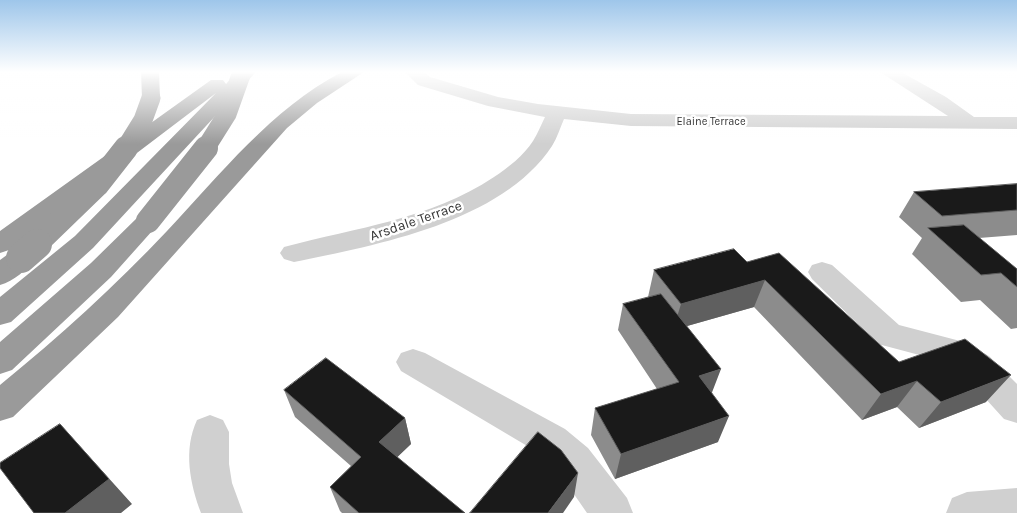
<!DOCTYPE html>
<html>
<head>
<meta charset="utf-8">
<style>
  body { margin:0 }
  canvas { display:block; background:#fff }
</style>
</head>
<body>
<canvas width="1017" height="513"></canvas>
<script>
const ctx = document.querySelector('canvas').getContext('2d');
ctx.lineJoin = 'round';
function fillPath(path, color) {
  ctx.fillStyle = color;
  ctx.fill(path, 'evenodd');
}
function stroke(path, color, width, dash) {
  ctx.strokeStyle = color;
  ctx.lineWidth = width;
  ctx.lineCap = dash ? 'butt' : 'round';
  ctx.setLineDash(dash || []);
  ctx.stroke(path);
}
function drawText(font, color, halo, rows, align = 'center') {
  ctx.font = font + ' Karla,sans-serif';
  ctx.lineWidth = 5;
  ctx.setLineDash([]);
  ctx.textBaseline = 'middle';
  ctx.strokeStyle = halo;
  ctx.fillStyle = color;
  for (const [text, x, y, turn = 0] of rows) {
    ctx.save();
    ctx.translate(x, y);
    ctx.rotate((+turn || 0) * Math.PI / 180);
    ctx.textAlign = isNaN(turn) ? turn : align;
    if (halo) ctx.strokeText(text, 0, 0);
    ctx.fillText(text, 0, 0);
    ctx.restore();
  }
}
fillPath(new Path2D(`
  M 405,72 L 424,72 L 430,77 L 498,97 L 538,104 L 631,114 L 948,116 L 880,72 L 901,72 L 946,97 L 974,117 L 1017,117 L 1017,129 L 631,126 L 564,119 C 560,128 557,138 552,146 C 502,222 377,245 294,262 L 284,259 L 280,253 L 284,247 C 358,227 429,220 494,177 C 508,168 524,155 533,141 C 538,133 541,125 545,117 L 488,106 L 418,85 Z
  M 822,262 L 832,265 L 899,325 L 964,342 L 989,356 L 1017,384 L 1017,423 L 1004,419 L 965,376 L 942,361 L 878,344 L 812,279 L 808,272 L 812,265 Z
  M 413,349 L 425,353 L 565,429 L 588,448 L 627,498 L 633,513 L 587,513 L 560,474 L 539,453 L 401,371 L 396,362 L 401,353 Z
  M 210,415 L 223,420 L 229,432 L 229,464 L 232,483 L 243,513 L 201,513 C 190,484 183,450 197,420 Z
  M 1017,488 L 1017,513 L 946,513 L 952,498 L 967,492 Z`), '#d0d0d0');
fillPath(new Path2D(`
  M 141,72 L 159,72 L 160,98 L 158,102 L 144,102 L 142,98 Z
  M 237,72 L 256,72 L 93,248 L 11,322 L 0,325 L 0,297 L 75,236 L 216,93 L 9,250 L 0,253 L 0,231 L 211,80 L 223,80 L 226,84 Z
  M 342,72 L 364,72 L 317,103 L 287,128 L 118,317 L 13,417 L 0,421 L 0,385 C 59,337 115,286 167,231 C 221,174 271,109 342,72 Z
  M 148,213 L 157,216 L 161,221 L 111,277 L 12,370 L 0,374 L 0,342 L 91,263 L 139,216 Z
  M 21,249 L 31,252 L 35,258 C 27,270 14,281 0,285 L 0,260 L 11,252 Z`), '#9a9a9a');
stroke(new Path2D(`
  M 125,149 L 143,120 L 151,98
  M 205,149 L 227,114 L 242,72`), '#9a9a9a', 19);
stroke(new Path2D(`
  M 148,221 L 206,148
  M 35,245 L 97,185 L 126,148`), '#9a9a9a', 24);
stroke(new Path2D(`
  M 21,258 L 37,244`), '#9a9a9a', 30);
fillPath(new Path2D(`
  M 1017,184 L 1017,235 L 979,238 L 1017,269 L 1017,328 L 1011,329 L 980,300 L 961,302 L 912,254 L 922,238 L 899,217 L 914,192 Z
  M 747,262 L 899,362 L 986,402 L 919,428 L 897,407 L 862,420 L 754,307 L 687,326 L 712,392 L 718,442 L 615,479 L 591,435 L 595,408 L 657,389 L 618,330 L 623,304 L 648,297 L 654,270 Z
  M 284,390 L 405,418 L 411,444 L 397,457 L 465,513 L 342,513 L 340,511 L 330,487 L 351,466 L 295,417 Z`), '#8c8c8c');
fillPath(new Path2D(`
  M 765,280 L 754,307 L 673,330 L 681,304 Z
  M 721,369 L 711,395 L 699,376 Z
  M 1011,375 L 986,402 L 919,428 L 941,402 Z
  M 917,381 L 897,407 L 862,420 L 881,394 Z
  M 729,416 L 718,442 L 615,479 L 621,454 Z
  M 405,418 L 411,444 L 386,468 L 379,442 Z
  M 60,424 L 132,504 L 121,513 L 65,513 Z
  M 578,473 L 574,497 L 563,513 L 548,513 Z`), '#5f5f5f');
const building = new Path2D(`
  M 1017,184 L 1017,210 L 942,216 L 914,192 Z
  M 964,225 L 1017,269 L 1017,287 L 1001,273 L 981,275 L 928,228 Z
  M 734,249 L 747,262 L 779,253 L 899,362 L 965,339 L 1011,375 L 941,402 L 917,381 L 881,394 L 765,280 L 681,304 L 654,270 Z
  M 661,294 L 721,369 L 699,376 L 729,416 L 621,454 L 595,408 L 679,382 L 623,304 Z
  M 326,358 L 405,418 L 379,442 L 465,513 L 359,513 L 330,487 L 361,457 L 284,390 Z
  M 60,424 L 109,479 L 65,513 L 34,513 L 0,468 L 0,463 Z
  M 538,432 L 561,450 L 578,473 L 548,513 L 470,513 Z`);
fillPath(building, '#1a1a1a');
stroke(building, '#5f5f5f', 1);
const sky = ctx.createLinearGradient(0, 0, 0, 144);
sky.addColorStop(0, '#9ec6ea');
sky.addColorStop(0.5, '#fff');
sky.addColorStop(1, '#ffffff00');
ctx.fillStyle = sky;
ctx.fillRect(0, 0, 1017, 144);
drawText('11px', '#333', '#fff', [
  ["Elaine Terrace",711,122]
]);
drawText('14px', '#333', '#fff', [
  ["Arsdale Terrace",416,221,-19]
]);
</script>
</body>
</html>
